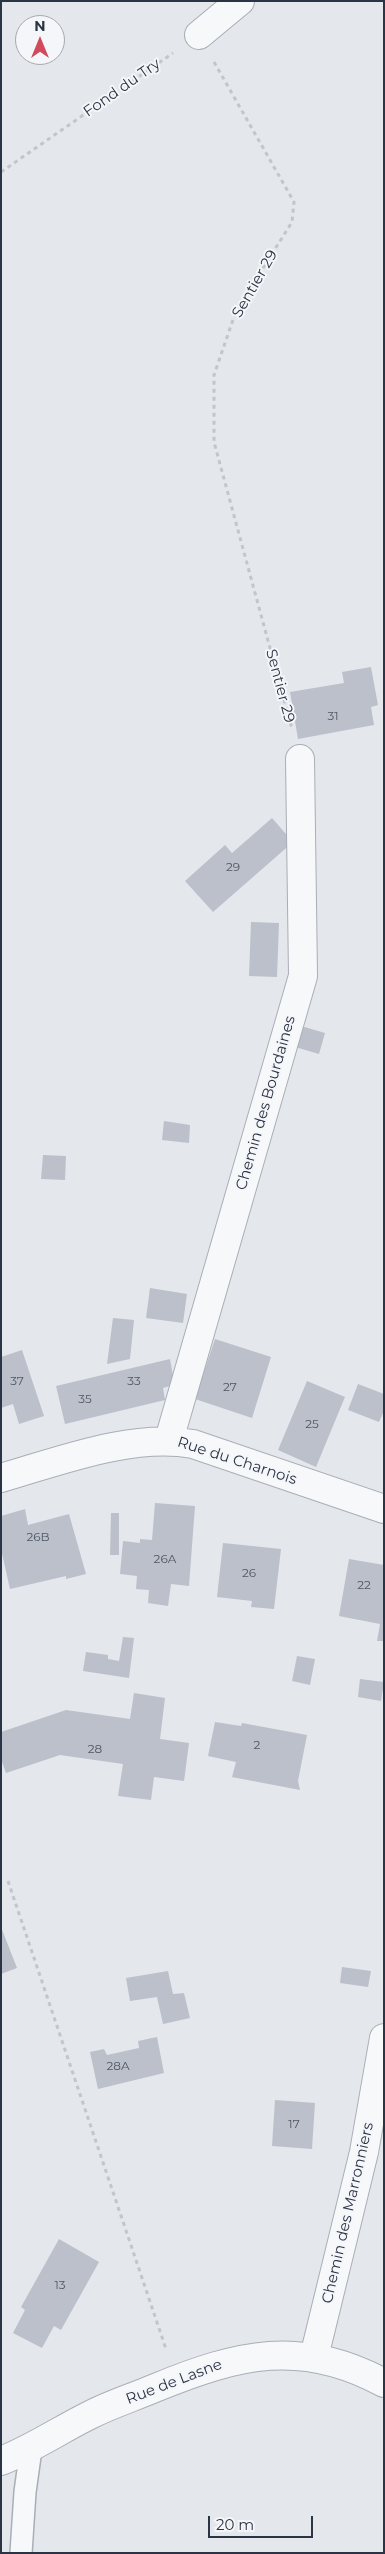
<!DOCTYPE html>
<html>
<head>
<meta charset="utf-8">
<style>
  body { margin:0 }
  #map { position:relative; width:385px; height:2554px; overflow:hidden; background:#e4e7ec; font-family:Montserrat,sans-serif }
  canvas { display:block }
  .frame { position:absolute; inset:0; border:2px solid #2b3445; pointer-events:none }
  .north { position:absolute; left:15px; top:15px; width:50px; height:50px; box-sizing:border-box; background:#f4f6f9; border:1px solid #a4a8b1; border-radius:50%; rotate:0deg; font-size:14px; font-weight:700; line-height:20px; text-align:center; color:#2b3445 }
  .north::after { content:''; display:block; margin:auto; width:18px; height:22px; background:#d1495b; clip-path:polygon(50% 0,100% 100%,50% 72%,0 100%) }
  .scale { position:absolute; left:208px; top:2516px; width:105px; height:22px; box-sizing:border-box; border:2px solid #2b3445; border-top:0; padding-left:6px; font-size:15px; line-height:18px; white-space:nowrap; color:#2b3445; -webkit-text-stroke:4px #f4f6f9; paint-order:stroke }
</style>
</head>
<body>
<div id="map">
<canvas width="385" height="2554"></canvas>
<div class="frame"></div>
<div class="north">N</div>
<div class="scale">20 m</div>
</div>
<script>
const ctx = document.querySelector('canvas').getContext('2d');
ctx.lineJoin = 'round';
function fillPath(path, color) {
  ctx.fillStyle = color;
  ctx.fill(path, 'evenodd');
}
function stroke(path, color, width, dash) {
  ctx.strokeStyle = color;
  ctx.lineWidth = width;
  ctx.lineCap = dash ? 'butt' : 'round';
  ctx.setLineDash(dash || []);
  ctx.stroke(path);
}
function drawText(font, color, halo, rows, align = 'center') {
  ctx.font = font + ' Montserrat,sans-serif';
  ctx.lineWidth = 4;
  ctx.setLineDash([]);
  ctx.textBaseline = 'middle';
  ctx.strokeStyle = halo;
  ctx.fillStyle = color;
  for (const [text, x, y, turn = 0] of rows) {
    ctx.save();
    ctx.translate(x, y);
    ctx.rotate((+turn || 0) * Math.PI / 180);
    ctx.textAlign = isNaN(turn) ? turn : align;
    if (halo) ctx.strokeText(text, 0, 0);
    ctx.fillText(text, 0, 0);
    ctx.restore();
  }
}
fillPath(new Path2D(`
  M 371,667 L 378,705 L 371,707 L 374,725 L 298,739 L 290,692 L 344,683 L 342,672 Z
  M 272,818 L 293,842 L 213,912 L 185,881 L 225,845 L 232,853 Z
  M 251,922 L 279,923 L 277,977 L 249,976 Z
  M 301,1026 L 325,1033 L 319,1054 L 295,1047 Z
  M 164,1121 L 190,1125 L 189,1143 L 162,1140 Z
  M 43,1155 L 66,1156 L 65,1180 L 41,1179 Z
  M 150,1288 L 187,1294 L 183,1323 L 146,1318 Z
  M 113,1318 L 134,1320 L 130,1359 L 107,1364 Z
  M 215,1339 L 271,1357 L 252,1418 L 195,1399 Z
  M 22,1350 L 44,1416 L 19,1424 L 13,1404 L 1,1408 L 1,1357 Z
  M 170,1359 L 173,1376 L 170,1386 L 163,1388 L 165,1400 L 65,1424 L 56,1386 Z
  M 307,1381 L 345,1397 L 316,1467 L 278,1450 Z
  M 358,1384 L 384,1394 L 384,1411 L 379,1422 L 348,1410 Z
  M 155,1503 L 195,1506 L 189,1586 L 171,1584 L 168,1606 L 148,1603 L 149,1590 L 136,1589 L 137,1576 L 120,1574 L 123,1541 L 140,1543 L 140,1539 L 152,1540 Z
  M 25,1509 L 28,1525 L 69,1514 L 86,1574 L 66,1579 L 66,1576 L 10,1589 L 1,1549 L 1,1516 Z
  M 111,1513 L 119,1513 L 119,1555 L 110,1555 Z
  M 223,1543 L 281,1549 L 274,1609 L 251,1607 L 252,1601 L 217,1597 Z
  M 349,1559 L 384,1565 L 384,1641 L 377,1641 L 380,1624 L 339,1616 Z
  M 123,1637 L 134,1638 L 129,1678 L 83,1671 L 86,1652 L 108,1655 L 108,1659 L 119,1661 Z
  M 297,1656 L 315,1659 L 310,1685 L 292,1681 Z
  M 360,1679 L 384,1682 L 381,1701 L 358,1697 Z
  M 134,1693 L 165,1698 L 160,1739 L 189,1743 L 184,1781 L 154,1777 L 151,1800 L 118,1796 L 123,1764 L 60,1755 L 6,1773 L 1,1759 L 1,1732 L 66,1710 L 130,1719 Z
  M 215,1722 L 241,1726 L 242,1723 L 307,1735 L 298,1781 L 300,1790 L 232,1777 L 236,1762 L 208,1756 Z
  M 1,1927 L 17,1968 L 1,1974 Z
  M 342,1967 L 371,1971 L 368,1987 L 340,1983 Z
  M 168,1971 L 173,1994 L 184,1993 L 190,2018 L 163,2024 L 157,1997 L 130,2001 L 126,1978 Z
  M 157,2037 L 164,2073 L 98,2089 L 90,2052 L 104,2049 L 107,2055 L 139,2048 L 138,2041 Z
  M 275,2100 L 315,2103 L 312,2149 L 272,2146 Z
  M 59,2239 L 99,2262 L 61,2330 L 54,2326 L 42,2348 L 13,2333 L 25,2310 L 21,2307 Z`), '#bbc0ca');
const service = new Path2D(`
  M 21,2553 L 25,2492 L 31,2449`);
const minor = new Path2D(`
  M 199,35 L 240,1
  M 169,1440 L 303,976 L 300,759
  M 1,1478 C 60,1461 132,1433 193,1444 L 384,1509
  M 314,2357 L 364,2152 L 384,2038
  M 1,2461 C 34,2448 61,2429 92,2414 C 112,2404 134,2397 155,2388 C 238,2354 301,2338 384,2383`);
stroke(service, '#a9aeb7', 24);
stroke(minor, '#a9aeb7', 30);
stroke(new Path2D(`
  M 214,62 L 294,202 L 292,222 L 236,311 L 214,375 L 214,442 L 292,729
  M 1,172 L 173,53
  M 8,1881 L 166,2349`), '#c2c5cb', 3, [4, 4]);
stroke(service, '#f7f8fa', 21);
stroke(minor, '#f7f8fa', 28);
drawText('12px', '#4f5766', null, [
  ["31",333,716],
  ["29",233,867],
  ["37",17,1381],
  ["33",134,1381],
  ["27",230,1387],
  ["35",85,1399],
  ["25",312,1424],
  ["26B",38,1537],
  ["26A",165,1559],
  ["26",249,1573],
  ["22",364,1585],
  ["2",257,1745],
  ["28",95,1749],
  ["28A",118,2066],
  ["17",294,2124],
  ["13",60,2285]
]);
drawText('15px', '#2b3445', '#f4f6f9', [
  ["Fond du Try",122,88,-35],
  ["Sentier 29",255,284,-60],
  ["Sentier 29",280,686,75],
  ["Chemin des Bourdaines",266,1103,-74],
  ["Rue du Charnois",237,1461,18],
  ["Chemin des Marronniers",348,2213,-77],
  ["Rue de Lasne",174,2382,-21]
]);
</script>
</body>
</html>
